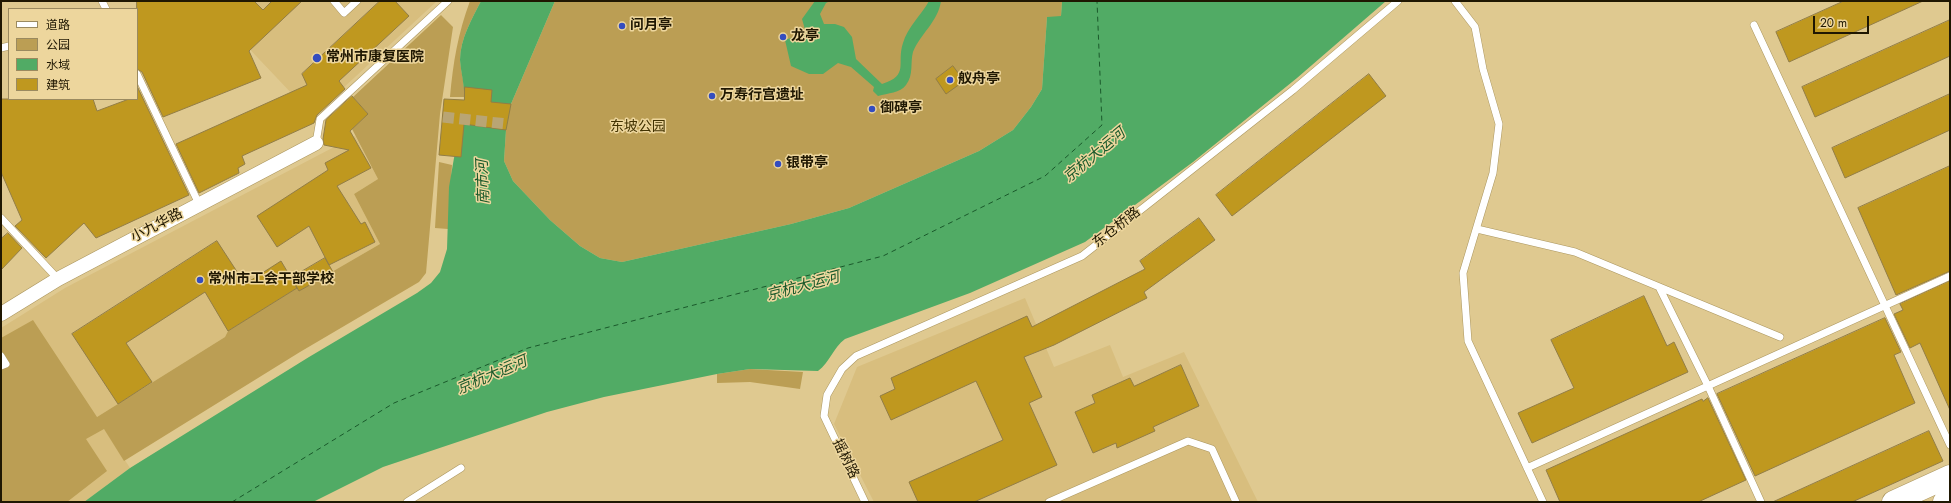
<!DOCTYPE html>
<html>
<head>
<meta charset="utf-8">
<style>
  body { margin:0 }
  #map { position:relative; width:1951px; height:503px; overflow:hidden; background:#dfc990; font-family:Jost,"Noto Sans SC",sans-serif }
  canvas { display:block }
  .frame { position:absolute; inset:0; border:2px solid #1f1702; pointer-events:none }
  .legend { position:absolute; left:8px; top:8px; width:130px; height:92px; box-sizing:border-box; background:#edd69d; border:1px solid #9b8a5f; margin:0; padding:5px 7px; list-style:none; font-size:12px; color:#1f1702 }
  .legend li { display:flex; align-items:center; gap:8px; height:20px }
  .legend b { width:20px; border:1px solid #9b8a5f }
  .scale { position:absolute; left:1813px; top:16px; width:56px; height:18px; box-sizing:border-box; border:2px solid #1f1702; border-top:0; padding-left:5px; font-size:12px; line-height:14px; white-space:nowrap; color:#1f1702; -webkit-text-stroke:3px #edd69d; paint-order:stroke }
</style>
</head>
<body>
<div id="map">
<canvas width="1951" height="503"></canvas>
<div class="frame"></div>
<ul class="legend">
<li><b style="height:5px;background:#fff"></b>道路</li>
<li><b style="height:11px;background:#bb9e54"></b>公园</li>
<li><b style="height:11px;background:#51ab65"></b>水域</li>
<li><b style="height:11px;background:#bf981f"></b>建筑</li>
</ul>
<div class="scale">20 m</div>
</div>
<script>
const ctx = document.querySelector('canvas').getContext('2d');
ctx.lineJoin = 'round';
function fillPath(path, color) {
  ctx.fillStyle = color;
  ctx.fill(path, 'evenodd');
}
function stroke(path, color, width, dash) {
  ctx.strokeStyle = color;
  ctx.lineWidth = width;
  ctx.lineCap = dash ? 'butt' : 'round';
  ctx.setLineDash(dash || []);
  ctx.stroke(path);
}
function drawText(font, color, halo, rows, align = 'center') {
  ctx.font = font + ' Jost,"Noto Sans SC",sans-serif';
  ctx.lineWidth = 3;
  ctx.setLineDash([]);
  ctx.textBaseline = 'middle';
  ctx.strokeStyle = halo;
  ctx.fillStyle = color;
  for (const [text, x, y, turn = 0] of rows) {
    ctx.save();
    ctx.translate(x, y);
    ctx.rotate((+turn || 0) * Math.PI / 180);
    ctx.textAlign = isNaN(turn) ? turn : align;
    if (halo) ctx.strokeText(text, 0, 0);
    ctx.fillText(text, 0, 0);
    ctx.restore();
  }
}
fillPath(new Path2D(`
  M 204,1 L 437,1 L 313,116 Z
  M 355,136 L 378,179 L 354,194 L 380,244 L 299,291 L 297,288 L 228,331 L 225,337 L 97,417 L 130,468 L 84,502 L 1,502 L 1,328 L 65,288 Z
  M 1025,298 L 1054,367 L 1110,345 L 1123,377 L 1184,352 L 1258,502 L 874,502 L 834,424 L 857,367 Z`), '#d8be7e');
fillPath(new Path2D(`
  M 470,1 L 481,1 C 472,19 460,39 460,60 C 461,73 465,84 464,97 L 450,97 C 453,63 458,33 470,1 Z
  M 555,1 L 1051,1 L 1062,2 L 1061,17 L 1047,17 L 1042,89 L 1031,107 L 1013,130 L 979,151 L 849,208 L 791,224 L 622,262 L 600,258 L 580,246 L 550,220 L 513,181 L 504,161 L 506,130 L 511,104 Z
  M 441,15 L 453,27 L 440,114 L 426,273 L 419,282 L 300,352 L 124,461 L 104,429 L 86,439 L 107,471 L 67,502 L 1,502 L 1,338 L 33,320 L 97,417 L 225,337 L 228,331 L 297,288 L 299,291 L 380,244 L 354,194 L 378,179 L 352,129 L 368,114 L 353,97 Z
  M 439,162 L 452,165 L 448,229 L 435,228 Z
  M 750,369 L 803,372 L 800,389 L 750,382 L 717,383 L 717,374 Z`), '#bb9e54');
fillPath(new Path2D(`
  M 481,1 L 555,1 L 511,104 L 506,130 L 504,161 L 513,181 L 550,220 L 580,246 L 600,258 L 622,262 L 791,224 L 849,208 L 979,151 L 1013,130 L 1031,107 L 1042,89 L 1047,17 L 1061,16 L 1062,2 L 1051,1 L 1386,1 L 1297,78 L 1193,162 L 1085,242 L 970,293 L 845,339 C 833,348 830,362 818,371 L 750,369 L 717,374 L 604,397 L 547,412 L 383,467 L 313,502 L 84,502 L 130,468 L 309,357 L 417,293 L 431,283 L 440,272 L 447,249 L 449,187 L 464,100 C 465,86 461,74 460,60 C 460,39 472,19 481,1 Z
  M 815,1 L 830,1 L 826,3 L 820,14 L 824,24 L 835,24 L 844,27 L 852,37 L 856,59 L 882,84 C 910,75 896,64 903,43 C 907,28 922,14 929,1 L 941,1 C 938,22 920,34 913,52 C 910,62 914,75 906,85 C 900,93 888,93 878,96 L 873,91 L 874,87 L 851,67 L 838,63 L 823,74 L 809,74 L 791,66 L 785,40 L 806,33 L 802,19 Z`), '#51ab65');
stroke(new Path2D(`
  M 232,502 L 394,403 L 528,348 L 883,256 L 1045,176 L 1102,125 L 1097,1`), '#1a592b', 1, [5, 4]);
const building = new Path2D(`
  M 137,1 L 254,1 L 263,10 L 272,1 L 302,1 L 249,51 L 261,78 L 163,117 L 142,72 L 137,69 Z
  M 380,1 L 395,1 L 409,16 L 339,81 L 345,89 L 317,115 L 314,123 L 242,156 L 245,164 L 238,168 L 239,173 L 199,193 L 176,144 L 307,85 L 302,74 Z
  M 1844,1 L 1923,1 L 1789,62 L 1776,32 Z
  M 1950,20 L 1950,56 L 1815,117 L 1802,87 Z
  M 953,66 L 964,81 L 946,94 L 936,79 Z
  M 1369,74 L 1386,96 L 1232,216 L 1216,195 Z
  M 137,86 L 189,195 L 96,238 L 84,223 L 46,258 L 15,226 L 22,220 L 1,172 L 1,99 L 93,99 L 97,111 L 129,99 L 137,99 Z
  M 465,87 L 492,90 L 491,102 L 511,104 L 506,130 L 464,124 L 461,157 L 439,155 L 444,99 L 464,100 Z
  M 1950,94 L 1950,130 L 1845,178 L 1832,148 Z
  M 352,96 L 368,114 L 350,131 L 371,168 L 337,186 L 361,224 L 365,222 L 375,242 L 329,265 L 309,226 L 277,247 L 257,216 L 328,170 L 325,163 L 349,150 L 324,145 L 323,139 L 326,120 Z
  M 1950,166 L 1950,271 L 1896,295 L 1858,208 Z
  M 1199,218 L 1215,240 L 1144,292 L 1147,298 L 1054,345 L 1024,357 L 1042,397 L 1029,403 L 1057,465 L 974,502 L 918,502 L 909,482 L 1003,440 L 976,381 L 891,420 L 880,396 L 895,389 L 891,378 L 1027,316 L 1032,327 L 1145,269 L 1140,261 Z
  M 8,233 L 22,248 L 1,270 L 1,239 Z
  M 217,241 L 245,284 L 281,261 L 297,288 L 228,331 L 205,292 L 126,343 L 152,382 L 118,404 L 72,334 Z
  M 325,258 L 333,272 L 299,291 L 291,278 Z
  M 1950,281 L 1950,410 L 1920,343 L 1910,348 L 1894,314 L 1903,310 L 1900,304 Z
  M 1644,296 L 1667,346 L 1674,342 L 1688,372 L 1532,443 L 1518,413 L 1574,388 L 1551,340 Z
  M 1885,318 L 1901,352 L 1894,355 L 1915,403 L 1755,476 L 1717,394 Z
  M 1181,365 L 1199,406 L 1153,427 L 1155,431 L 1117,448 L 1116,443 L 1093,453 L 1075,412 L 1095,403 L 1092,395 L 1130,378 L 1134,386 Z
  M 1708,398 L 1746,480 L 1698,502 L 1560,502 L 1546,470 L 1702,399 L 1703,401 Z
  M 1929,431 L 1943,461 L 1852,502 L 1773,502 Z`);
fillPath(building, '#bf981f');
stroke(building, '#927d46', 1);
stroke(new Path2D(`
  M 443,117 L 507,124`), '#b9a574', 11, [11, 5.5]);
const service = new Path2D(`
  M 102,1 L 106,9
  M 334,1 L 344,13 L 357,1
  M 1455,1 L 1475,27 L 1483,69 L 1499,124 L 1493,173 L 1463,273 L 1468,341 L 1543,502
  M 1754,25 L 1950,445
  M 1,48 L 9,46
  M 137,74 L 199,204
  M 316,143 L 320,119 L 448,1
  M 1,218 L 58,279
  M 1477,229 L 1575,252 L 1780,337
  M 1659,287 L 1708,386 L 1761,502
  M 1,356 L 6,364 L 1,366
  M 1527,468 L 1950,276
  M 407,502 L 461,468
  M 865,502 L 824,416 L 827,395 L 842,369 L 856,356 L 1082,256 L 1293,90 L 1398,1
  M 1049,502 L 1188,441 L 1212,449 L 1236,502`);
const minor = new Path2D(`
  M 1,314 L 58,279 L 316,143`);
const primary = new Path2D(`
  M 1893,502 L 1950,476
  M 1944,502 L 1950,499`);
stroke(service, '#ab965f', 8);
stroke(minor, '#ab965f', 15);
stroke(primary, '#ab965f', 23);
stroke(service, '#fff', 7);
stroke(minor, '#fff', 14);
stroke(primary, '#fff', 22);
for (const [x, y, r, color] of [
  [622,26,4,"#344dbf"],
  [783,37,4,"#344dbf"],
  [317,58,5,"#344dbf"],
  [950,80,4,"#344dbf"],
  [712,96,4,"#344dbf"],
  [872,109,4,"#344dbf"],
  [778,164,4,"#344dbf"],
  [200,280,4,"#344dbf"]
]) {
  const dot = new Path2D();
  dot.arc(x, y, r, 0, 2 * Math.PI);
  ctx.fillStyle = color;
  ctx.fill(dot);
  stroke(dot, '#edd69d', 1.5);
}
drawText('bold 14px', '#1f1702', '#edd69d', [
  ["问月亭",630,26],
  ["龙亭",791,37],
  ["常州市康复医院",326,58],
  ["舣舟亭",958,80],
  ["万寿行宫遗址",720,96],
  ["御碑亭",880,109],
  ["银带亭",786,164],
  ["常州市工会干部学校",208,280]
], 'left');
drawText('14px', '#423201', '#edd69d', [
  ["东坡公园",638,128]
]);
drawText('14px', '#1f1702', '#edd69d', [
  ["小九华路",157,226,-28],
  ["东仓桥路",1117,228,-38],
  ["摇树路",845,459,64]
]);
drawText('italic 15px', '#1a592b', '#edd69d', [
  ["京杭大运河",1095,156,-40],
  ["南市河",484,182,-92],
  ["京杭大运河",803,287,-15],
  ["京杭大运河",492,376,-23]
]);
</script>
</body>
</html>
